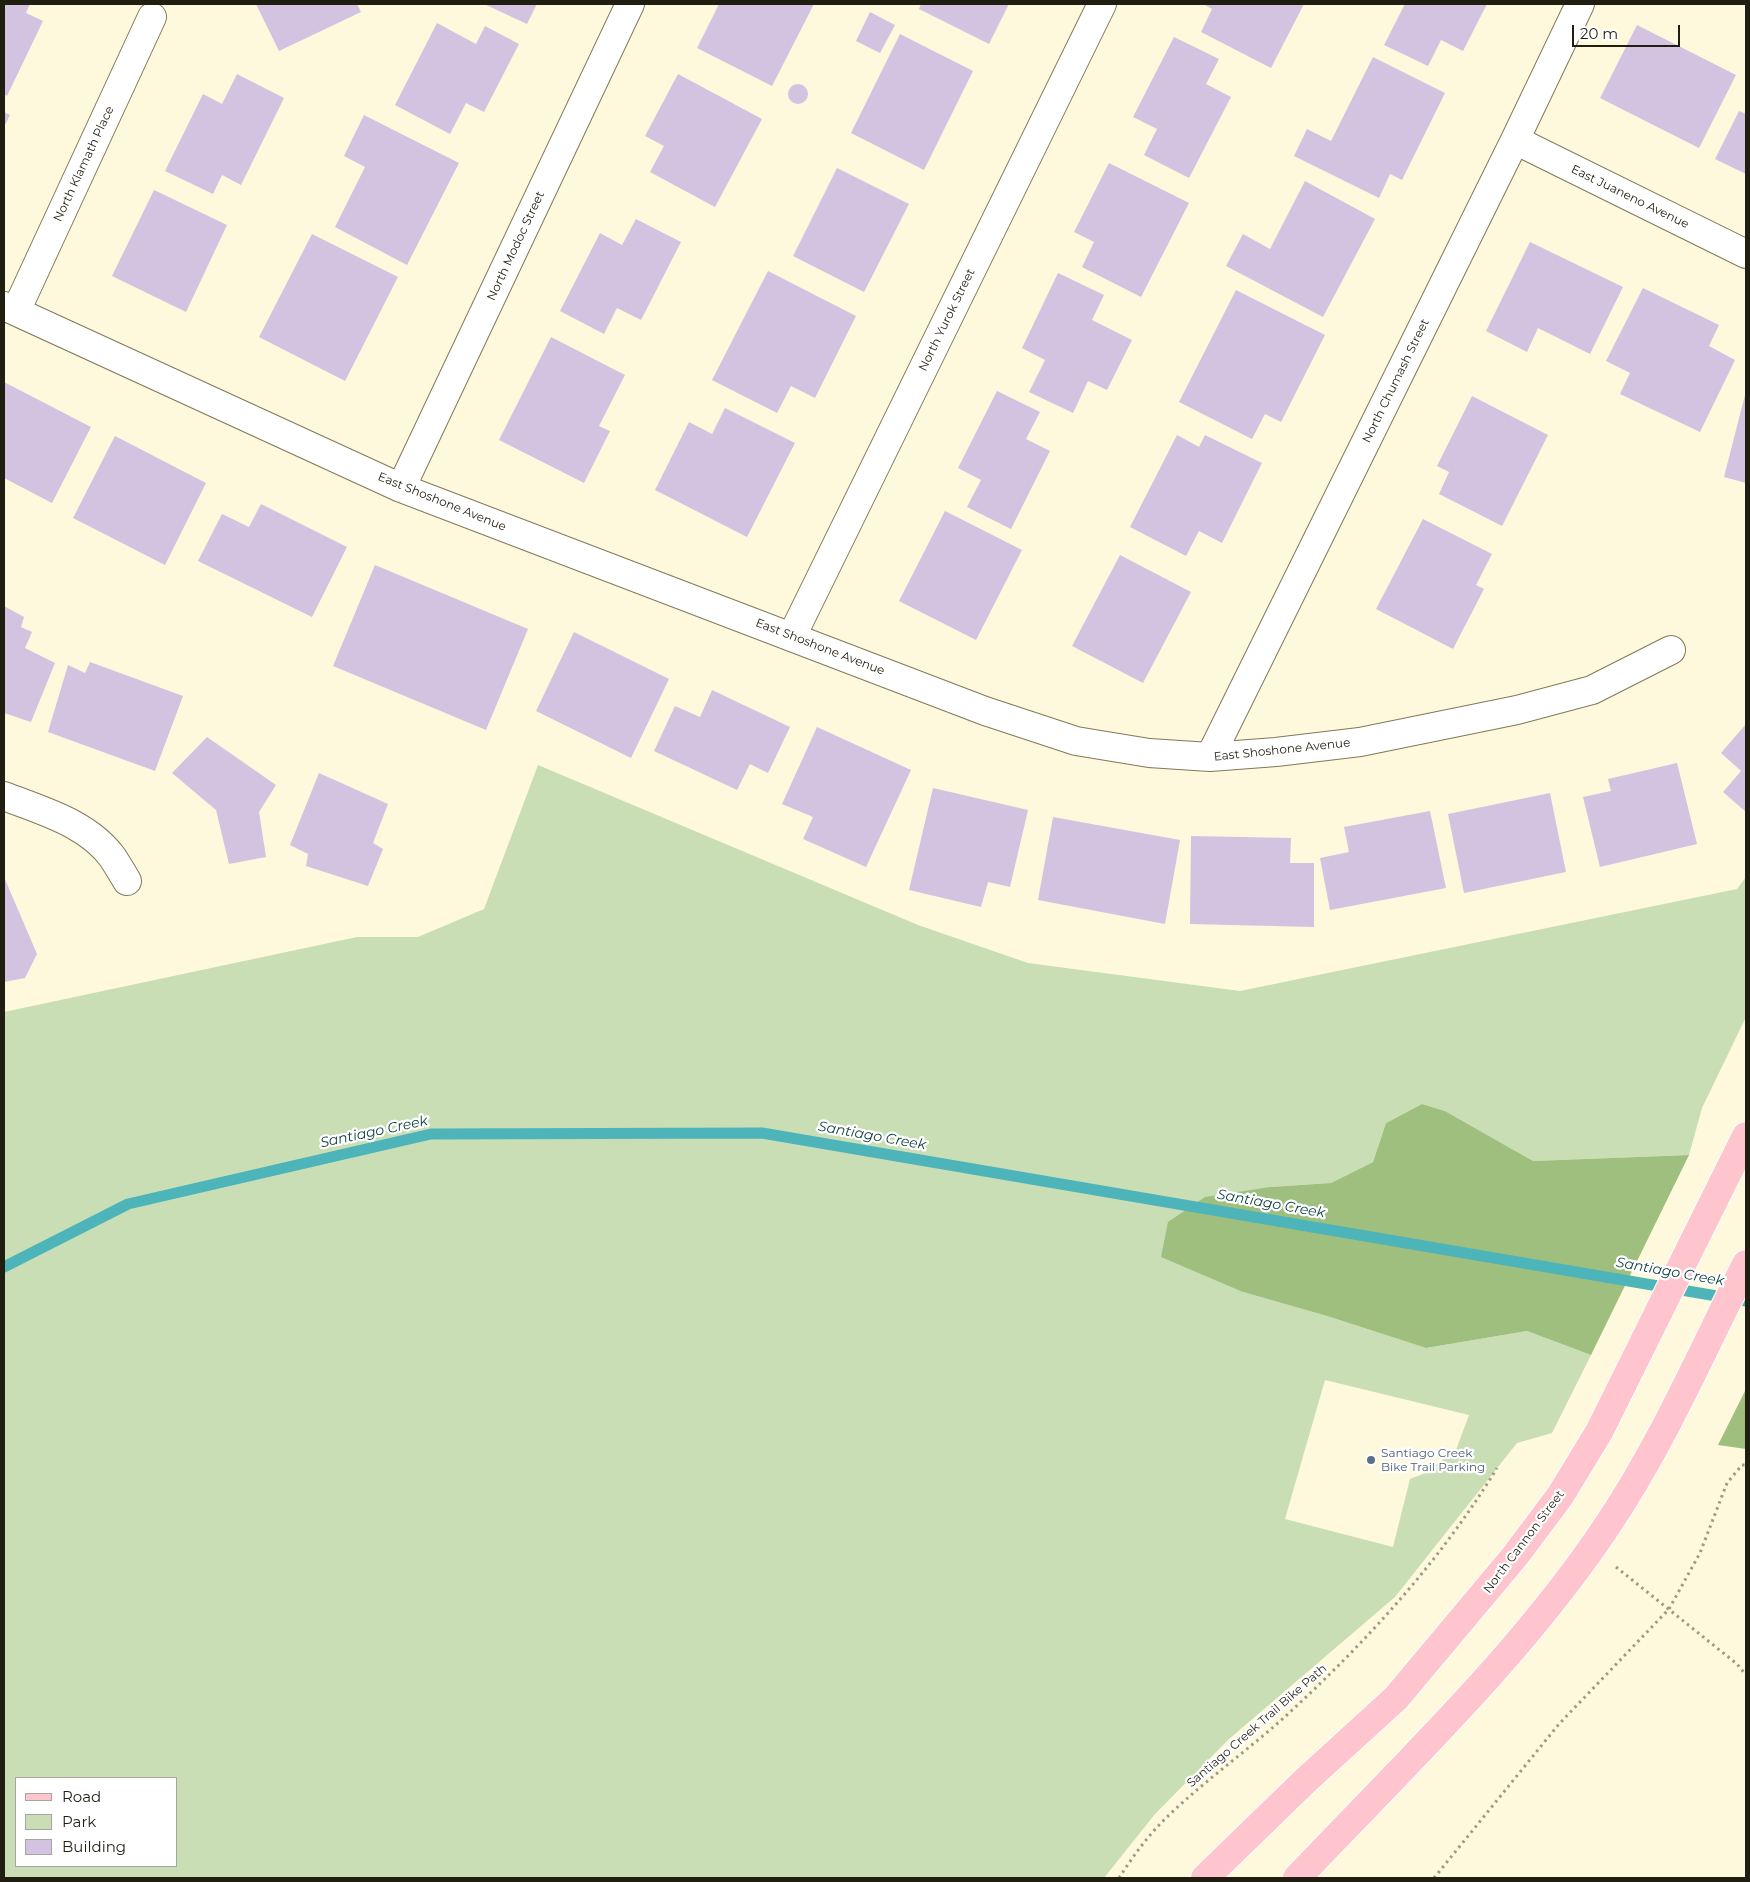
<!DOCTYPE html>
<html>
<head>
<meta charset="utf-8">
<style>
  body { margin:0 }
  #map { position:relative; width:1750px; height:1882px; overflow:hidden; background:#fef8dc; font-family:Montserrat,sans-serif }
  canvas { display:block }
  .frame { position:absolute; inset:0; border:5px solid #201d11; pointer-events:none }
  .legend { position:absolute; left:15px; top:1777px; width:162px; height:90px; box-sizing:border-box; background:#fff; border:1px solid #a6a5a0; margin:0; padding:6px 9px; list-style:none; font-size:15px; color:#201d11 }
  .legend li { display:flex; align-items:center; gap:10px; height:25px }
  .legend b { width:25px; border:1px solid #a6a5a0 }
  .scale { position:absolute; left:1572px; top:25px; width:108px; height:22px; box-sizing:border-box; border:2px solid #201d11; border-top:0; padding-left:6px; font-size:15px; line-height:18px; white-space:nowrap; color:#201d11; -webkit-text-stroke:4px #fff; paint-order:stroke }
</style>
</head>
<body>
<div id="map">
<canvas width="1750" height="1882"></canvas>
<div class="frame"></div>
<ul class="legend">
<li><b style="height:6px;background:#fec5ce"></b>Road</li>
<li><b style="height:14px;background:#c9deb5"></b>Park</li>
<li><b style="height:14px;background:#d3c3e1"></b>Building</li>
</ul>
<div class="scale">20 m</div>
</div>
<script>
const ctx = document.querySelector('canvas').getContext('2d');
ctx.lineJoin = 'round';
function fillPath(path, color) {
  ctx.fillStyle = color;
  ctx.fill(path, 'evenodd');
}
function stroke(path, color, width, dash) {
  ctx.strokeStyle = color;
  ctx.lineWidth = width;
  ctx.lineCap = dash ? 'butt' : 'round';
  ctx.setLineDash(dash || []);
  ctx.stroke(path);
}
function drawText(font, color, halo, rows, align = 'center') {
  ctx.font = font + ' Montserrat,sans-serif';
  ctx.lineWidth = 4.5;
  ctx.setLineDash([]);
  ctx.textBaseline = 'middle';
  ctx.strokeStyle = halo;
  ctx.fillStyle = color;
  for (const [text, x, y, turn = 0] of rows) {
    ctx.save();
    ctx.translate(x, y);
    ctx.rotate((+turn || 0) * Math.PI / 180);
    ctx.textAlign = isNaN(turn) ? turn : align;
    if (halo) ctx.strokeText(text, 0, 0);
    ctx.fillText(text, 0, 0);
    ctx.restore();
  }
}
fillPath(new Path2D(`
  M 538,765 L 918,925 L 1028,963 L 1240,991 L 1737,889 L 1746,877 L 1746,1017 L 1702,1108 L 1689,1155 L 1533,1161 L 1445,1111 L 1422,1104 L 1386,1123 L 1373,1162 L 1331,1183 L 1270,1187 L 1243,1292 L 1327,1316 L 1426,1348 L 1527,1331 L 1591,1355 L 1552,1433 L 1517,1443 L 1395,1597 L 1229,1739 L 1155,1814 L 1104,1878 L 4,1878 L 4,1012 L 357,937 L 418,937 L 484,909 ZM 1325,1380 L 1469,1415 L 1456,1450 L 1423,1474 L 1410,1479 L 1393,1547 L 1285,1519 ZM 16,1778 L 176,1778 L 176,1866 L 16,1866 Z`), '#c9deb5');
fillPath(new Path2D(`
  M 1422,1104 L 1445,1111 L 1533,1161 L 1689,1155 L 1591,1355 L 1527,1331 L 1426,1348 L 1327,1316 L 1243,1292 L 1161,1257 L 1168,1222 L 1205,1197 L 1270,1187 L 1331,1183 L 1373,1162 L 1386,1123 Z
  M 1746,1389 L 1746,1449 L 1718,1445 Z`), '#9ebf7e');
stroke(new Path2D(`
  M 4,1267 L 128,1204 L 431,1134 L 762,1133 L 1746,1301`), '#4db4ba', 11);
fillPath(new Path2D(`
  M 4,4 L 30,4 L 26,13 L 43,21 L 7,96 L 4,94 Z
  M 256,4 L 357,4 L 361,12 L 279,51 Z
  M 484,4 L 537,4 L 527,24 Z
  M 719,4 L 814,4 L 772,86 L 697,48 Z
  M 921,4 L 1009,4 L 989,44 L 919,9 Z
  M 1203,4 L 1304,4 L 1271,68 L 1201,32 L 1212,9 Z
  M 1405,4 L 1487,4 L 1463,51 L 1441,40 L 1428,66 L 1384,45 Z
  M 870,12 L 895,25 L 880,53 L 856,41 Z
  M 437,23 L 476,44 L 485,26 L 519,44 L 484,112 L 466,103 L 450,134 L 395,105 Z
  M 1637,25 L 1736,75 L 1699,148 L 1600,98 Z
  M 900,34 L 973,71 L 924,170 L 851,133 Z
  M 1174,37 L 1219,59 L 1206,84 L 1231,97 L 1189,178 L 1144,155 L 1157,129 L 1133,117 Z
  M 1373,57 L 1445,93 L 1402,180 L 1390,174 L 1379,198 L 1294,156 L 1307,129 L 1331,141 Z
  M 237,74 L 284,98 L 241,185 L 222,175 L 213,194 L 165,171 L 203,94 L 222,104 Z
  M 678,74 L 762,119 L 715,207 L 650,172 L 664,146 L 645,136 Z
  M788 94a10 10 0 1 1 20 0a10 10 0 1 1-20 0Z
  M 1739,111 L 1746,114 L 1746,174 L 1715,159 Z
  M 4,112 L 10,115 L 4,127 Z
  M 364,115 L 459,163 L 407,265 L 335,227 L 365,167 L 344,156 Z
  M 1109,163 L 1189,203 L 1141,297 L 1082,267 L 1094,242 L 1074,232 Z
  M 837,168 L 909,204 L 864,292 L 793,256 Z
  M 1305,181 L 1375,219 L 1323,317 L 1226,266 L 1243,234 L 1270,249 Z
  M 154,190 L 227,225 L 186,312 L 112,276 Z
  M 636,219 L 681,242 L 641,320 L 617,308 L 604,334 L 560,311 L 600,233 L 622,245 Z
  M 312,234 L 398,277 L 345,381 L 259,337 Z
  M 1530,242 L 1623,287 L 1590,354 L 1538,328 L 1527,352 L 1486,331 Z
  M 768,271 L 856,316 L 815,398 L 791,386 L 777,413 L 712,380 Z
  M 1058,273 L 1104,295 L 1092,320 L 1132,340 L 1107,390 L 1088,381 L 1073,413 L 1029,392 L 1045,360 L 1022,348 Z
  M 1643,288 L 1719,325 L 1709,346 L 1735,360 L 1700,432 L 1620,394 L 1630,373 L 1606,361 Z
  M 1236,290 L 1325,335 L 1281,422 L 1265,414 L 1252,439 L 1179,402 Z
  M 551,337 L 625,375 L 599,426 L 610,431 L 584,483 L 499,440 Z
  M 4,382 L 91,427 L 52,503 L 4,478 Z
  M 997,391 L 1040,412 L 1026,439 L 1050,451 L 1011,529 L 967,507 L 981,480 L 958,468 Z
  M 1746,391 L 1746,483 L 1724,477 Z
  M 1472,396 L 1548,435 L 1502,526 L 1439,494 L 1449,472 L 1437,466 Z
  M 725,408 L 795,443 L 747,537 L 655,490 L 689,422 L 712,434 Z
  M 1177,435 L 1199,447 L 1205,435 L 1262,463 L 1222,543 L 1199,531 L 1186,556 L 1130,527 Z
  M 115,436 L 206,483 L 165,565 L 73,518 Z
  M 261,504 L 347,547 L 312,617 L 198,561 L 222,514 L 249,527 Z
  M 945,511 L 1022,550 L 976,640 L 899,601 Z
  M 1423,519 L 1492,554 L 1476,585 L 1484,589 L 1453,649 L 1376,609 Z
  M 1120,555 L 1191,592 L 1143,683 L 1072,646 Z
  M 375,565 L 528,629 L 486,730 L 333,666 Z
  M 4,606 L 24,617 L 21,627 L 32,632 L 25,648 L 55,663 L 31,722 L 4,713 Z
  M 574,632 L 669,679 L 631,758 L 536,711 Z
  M 90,662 L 183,696 L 155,771 L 48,732 L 68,665 L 85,673 Z
  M 712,690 L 790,727 L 768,773 L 750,764 L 737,790 L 654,751 L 675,706 L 700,717 Z
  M 1746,724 L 1746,812 L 1723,792 L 1741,771 L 1721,753 Z
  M 817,727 L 911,770 L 866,867 L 803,839 L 813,817 L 782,804 Z
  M 207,737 L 276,785 L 259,812 L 266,857 L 229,864 L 216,810 L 172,773 Z
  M 1677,763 L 1697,844 L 1600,867 L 1583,797 L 1611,791 L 1608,779 Z
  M 319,773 L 388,804 L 373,843 L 383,849 L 368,886 L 306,866 L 308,854 L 290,845 Z
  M 933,788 L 1028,810 L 1010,887 L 988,882 L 981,907 L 909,890 Z
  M 1550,793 L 1566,872 L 1464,893 L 1448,814 Z
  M 1430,811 L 1446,888 L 1330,910 L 1320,858 L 1349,852 L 1344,827 Z
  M 1053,817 L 1180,840 L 1165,924 L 1038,900 Z
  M 1191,836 L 1291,838 L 1290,863 L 1314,863 L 1314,927 L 1190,924 Z
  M 4,877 L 37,954 L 25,978 L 4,982 Z`), '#d3c3e1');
const minor = new Path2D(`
  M 1515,140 L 1746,254
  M 4,306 L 401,488 L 985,711 L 1076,741 L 1149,753 L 1210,757 L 1276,752 L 1360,742 L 1517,710 L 1592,690 L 1671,650
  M 16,311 L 152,17
  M 401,488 L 630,4
  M 792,636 L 1102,4
  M 1210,757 L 1515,140 L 1580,4
  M 4,796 C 42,811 88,823 113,858 C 118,866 123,874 127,881`);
const primary = new Path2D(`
  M 1205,1878 L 1305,1781 L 1396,1698 L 1515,1556 L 1560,1496 L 1599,1432 L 1746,1136
  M 1297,1878 C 1404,1765 1520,1656 1607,1526 C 1662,1444 1702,1352 1746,1264`);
stroke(minor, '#80795a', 30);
stroke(primary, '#fff', 30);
stroke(new Path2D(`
  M 1616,1567 L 1737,1664 L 1746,1675
  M 1119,1878 C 1132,1858 1146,1838 1163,1821 C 1202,1782 1249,1750 1289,1713 C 1368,1640 1441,1560 1497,1468
  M 1434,1878 L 1559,1724 L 1669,1609 L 1700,1553 L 1727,1483 L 1742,1465 L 1746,1465`), '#9f9a85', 3, [2.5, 4]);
stroke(minor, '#fff', 28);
stroke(primary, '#fec5ce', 28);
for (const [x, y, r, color] of [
  [1371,1460,5,"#5c6f8a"]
]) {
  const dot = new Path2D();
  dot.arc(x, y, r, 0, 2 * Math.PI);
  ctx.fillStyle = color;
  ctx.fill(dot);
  stroke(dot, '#fff', 2);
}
drawText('12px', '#201d11', '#fff', [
  ["North Klamath Place",84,164,-65],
  ["East Juaneno Avenue",1630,197,26],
  ["North Modoc Street",516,246,-65],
  ["North Yurok Street",947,320,-64],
  ["North Chumash Street",1396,381,-64],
  ["East Shoshone Avenue",442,502,22],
  ["East Shoshone Avenue",820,647,21],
  ["East Shoshone Avenue",1282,750,-6],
  ["North Cannon Street",1524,1542,-53],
  ["Santiago Creek Trail Bike Path",1257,1726,-41]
]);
drawText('12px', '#4e5e75', '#fff', [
  ["Santiago Creek",1381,1453],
  ["Bike Trail Parking",1381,1467]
], 'left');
drawText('italic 14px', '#114043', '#fff', [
  ["Santiago Creek",374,1132,-12],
  ["Santiago Creek",872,1136,10],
  ["Santiago Creek",1271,1204,10],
  ["Santiago Creek",1670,1272,10]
]);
</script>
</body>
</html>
